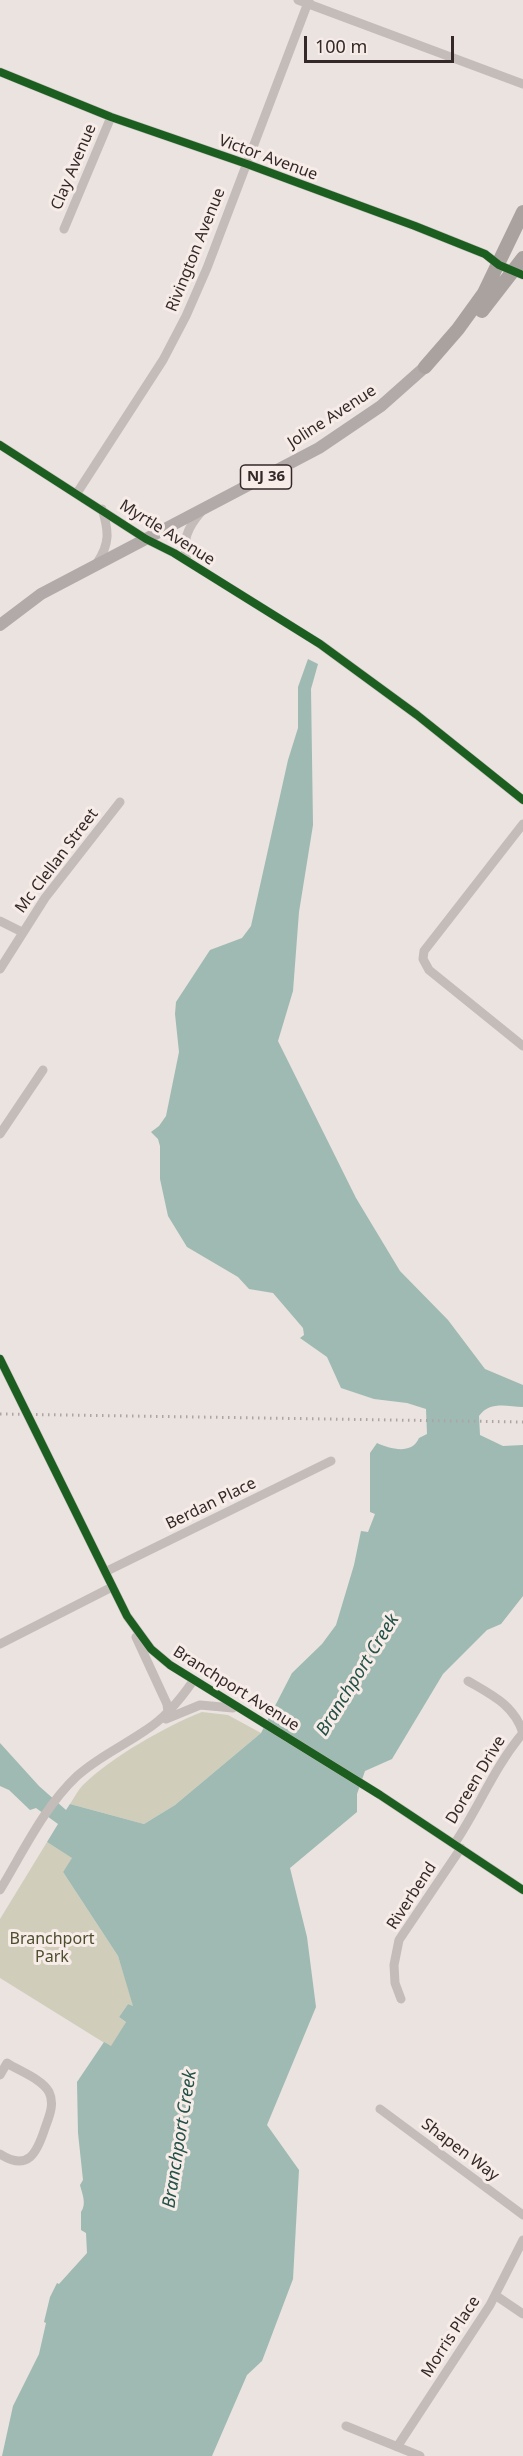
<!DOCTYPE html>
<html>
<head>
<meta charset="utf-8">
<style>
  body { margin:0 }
  #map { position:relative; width:523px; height:2456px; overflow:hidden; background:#eae3e0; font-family:"Noto Sans",sans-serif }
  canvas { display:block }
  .scale { position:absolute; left:304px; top:36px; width:150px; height:27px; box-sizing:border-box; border:3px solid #342928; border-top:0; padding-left:8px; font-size:18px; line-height:21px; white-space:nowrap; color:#342928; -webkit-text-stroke:4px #f7ece7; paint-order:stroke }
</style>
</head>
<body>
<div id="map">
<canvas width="523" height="2456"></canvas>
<div class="scale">100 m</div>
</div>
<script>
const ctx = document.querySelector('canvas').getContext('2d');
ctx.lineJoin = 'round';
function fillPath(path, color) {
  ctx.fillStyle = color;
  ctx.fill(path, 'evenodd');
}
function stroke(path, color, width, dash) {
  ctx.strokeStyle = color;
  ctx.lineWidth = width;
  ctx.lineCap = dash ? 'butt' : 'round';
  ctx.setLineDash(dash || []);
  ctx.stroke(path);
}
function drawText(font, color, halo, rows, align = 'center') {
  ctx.font = font + ' "Noto Sans",sans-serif';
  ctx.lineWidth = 6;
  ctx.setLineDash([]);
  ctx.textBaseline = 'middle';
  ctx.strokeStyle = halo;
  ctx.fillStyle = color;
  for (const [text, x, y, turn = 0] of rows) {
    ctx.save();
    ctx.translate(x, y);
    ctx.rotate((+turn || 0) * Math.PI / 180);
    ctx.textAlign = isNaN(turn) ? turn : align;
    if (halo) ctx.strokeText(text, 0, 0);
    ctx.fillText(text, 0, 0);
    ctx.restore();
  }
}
fillPath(new Path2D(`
  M 202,1712 L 228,1715 L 261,1733 L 175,1805 L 144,1824 L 70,1804 C 74,1798 78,1790 83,1785 C 110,1758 166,1726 202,1712 Z
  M 47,1842 L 73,1858 L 63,1872 L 118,1956 L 134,2007 L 128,2004 L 119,2017 L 126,2022 L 111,2047 L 0,1978 L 0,1919 Z`), '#d0cebb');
fillPath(new Path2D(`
  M 308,659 L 318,664 L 311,689 L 313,825 L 299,912 L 293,991 L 278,1041 L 356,1198 L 400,1271 L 448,1320 L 485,1369 L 523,1385 L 523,1407 C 507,1406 489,1401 479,1416 L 480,1435 L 503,1446 L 523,1445 L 523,1596 L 501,1624 L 487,1630 L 443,1674 L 392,1759 L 365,1771 L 357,1794 L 357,1812 L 290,1868 L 307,1937 L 316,2007 L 267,2125 L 299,2170 L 293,2279 L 262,2361 L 247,2375 L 212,2456 L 2,2456 L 13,2406 L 39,2354 L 46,2323 L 44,2322 L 50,2297 L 57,2283 L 59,2284 L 87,2253 L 86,2233 L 81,2230 L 81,2212 C 87,2204 82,2193 80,2185 L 83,2180 L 78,2133 L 77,2082 L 104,2042 L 111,2046 L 126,2022 L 119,2017 L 128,2004 L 133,2006 L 118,1956 L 63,1872 L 72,1858 L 47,1842 L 58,1824 L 36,1808 L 30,1810 L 9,1790 L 0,1786 L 0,1743 L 39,1786 L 66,1810 L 70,1804 L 144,1824 L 175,1805 L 261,1733 L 292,1673 L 322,1644 L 336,1625 L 354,1565 L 361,1531 L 368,1532 L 375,1514 L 370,1512 L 370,1453 L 377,1443 C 390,1449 412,1455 419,1438 L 427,1434 L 426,1409 L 407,1403 L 374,1399 L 341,1388 L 327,1357 L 300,1338 L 304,1335 L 303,1328 L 273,1293 L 249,1289 L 238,1277 L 187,1247 L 168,1216 L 160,1179 L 160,1146 L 158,1139 L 151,1132 L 159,1126 L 166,1116 L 179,1052 L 175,1014 L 176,1002 L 210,950 L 242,938 L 251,926 L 288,760 L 298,728 L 298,687 Z`), '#9ebab3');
stroke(new Path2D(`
  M 298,0 L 523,84
  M 0,72 L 111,117 L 247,164 L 415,226 L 485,254 L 499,265 L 523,275
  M 64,229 L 111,117
  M 0,445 L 146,539 L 174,553 L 320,644 L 417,715 L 523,800
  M 77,493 L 163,360 L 186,316 L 207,268 L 309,0
  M 187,561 C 182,541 187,528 201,512
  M 97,563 C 110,544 109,531 102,509
  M 523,824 L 424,951 L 423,959 L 429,970 L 523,1046
  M 0,921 L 22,932
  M 0,969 L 45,898 L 120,802
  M 0,1134 L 43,1070
  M 0,1359 L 127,1616 L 151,1649 L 170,1665 L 380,1795 L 523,1890
  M 105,1572 L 331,1461
  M 136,1637 L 167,1704 L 168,1713
  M 0,1644 L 112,1587
  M 468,1681 C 492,1695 514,1705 523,1733
  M 166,1719 L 200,1705 L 233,1708
  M 455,1843 C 479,1807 495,1766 523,1733
  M 0,1890 C 23,1852 44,1807 77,1776 C 98,1757 123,1746 146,1730 C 165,1718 180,1700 193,1681
  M 401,1999 L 395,1983 L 394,1965 L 399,1940 L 461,1848
  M 0,2075 L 7,2063 C 19,2071 42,2079 49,2092 C 55,2104 49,2117 45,2128 C 37,2153 28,2172 0,2154
  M 380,2109 L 523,2215
  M 495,2295 L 523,2314
  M 346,2426 L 420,2456
  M 397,2447 L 490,2305 L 523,2240`), '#c4bcb9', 9);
stroke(new Path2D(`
  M 0,625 L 41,594 L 319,448 L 381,406 L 425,367`), '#b2aaa8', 12);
stroke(new Path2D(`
  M 482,311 L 523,258
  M 425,367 L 458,329 L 484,293 L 523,212`), '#a9a29f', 14);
stroke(new Path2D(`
  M 0,1414 L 523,1422`), '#aca5a3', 3, [1.5, 4.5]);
stroke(new Path2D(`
  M 0,72 L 111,117 L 247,164 L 415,226 L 485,254 L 499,265 L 523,275
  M 0,445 L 146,539 L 174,553 L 320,644 L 417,715 L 523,800
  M 0,1359 L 127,1616 L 151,1649 L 170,1665 L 380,1795 L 523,1890`), '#1b5e20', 8);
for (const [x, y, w] of [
  [266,477,51]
]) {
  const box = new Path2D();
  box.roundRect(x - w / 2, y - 12, w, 24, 4.5);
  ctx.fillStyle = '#f7ece7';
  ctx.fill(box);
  stroke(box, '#342928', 1.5);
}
drawText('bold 15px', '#342928', null, [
  ["NJ 36",266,477]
]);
drawText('16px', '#342928', '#f7ece7', [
  ["Victor Avenue",268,158,20],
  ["Clay Avenue",74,167,-67],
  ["Rivington Avenue",196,250,-68],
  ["Joline Avenue",332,417,-33],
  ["Myrtle Avenue",167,533,32],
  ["Mc Clellan Street",57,861,-53],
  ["Berdan Place",211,1504,-26],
  ["Branchport Avenue",236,1689,32],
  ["Doreen Drive",476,1780,-59],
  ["Riverbend",412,1896,-57],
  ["Shapen Way",460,2150,37],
  ["Morris Place",451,2337,-57]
]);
drawText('16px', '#4c4f2e', '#f7ece7', [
  ["Branchport",52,1939],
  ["Park",52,1957]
]);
drawText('italic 18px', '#215148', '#f7ece7', [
  ["Branchport Creek",358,1675,-58],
  ["Branchport Creek",180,2139,-81]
]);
</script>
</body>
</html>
